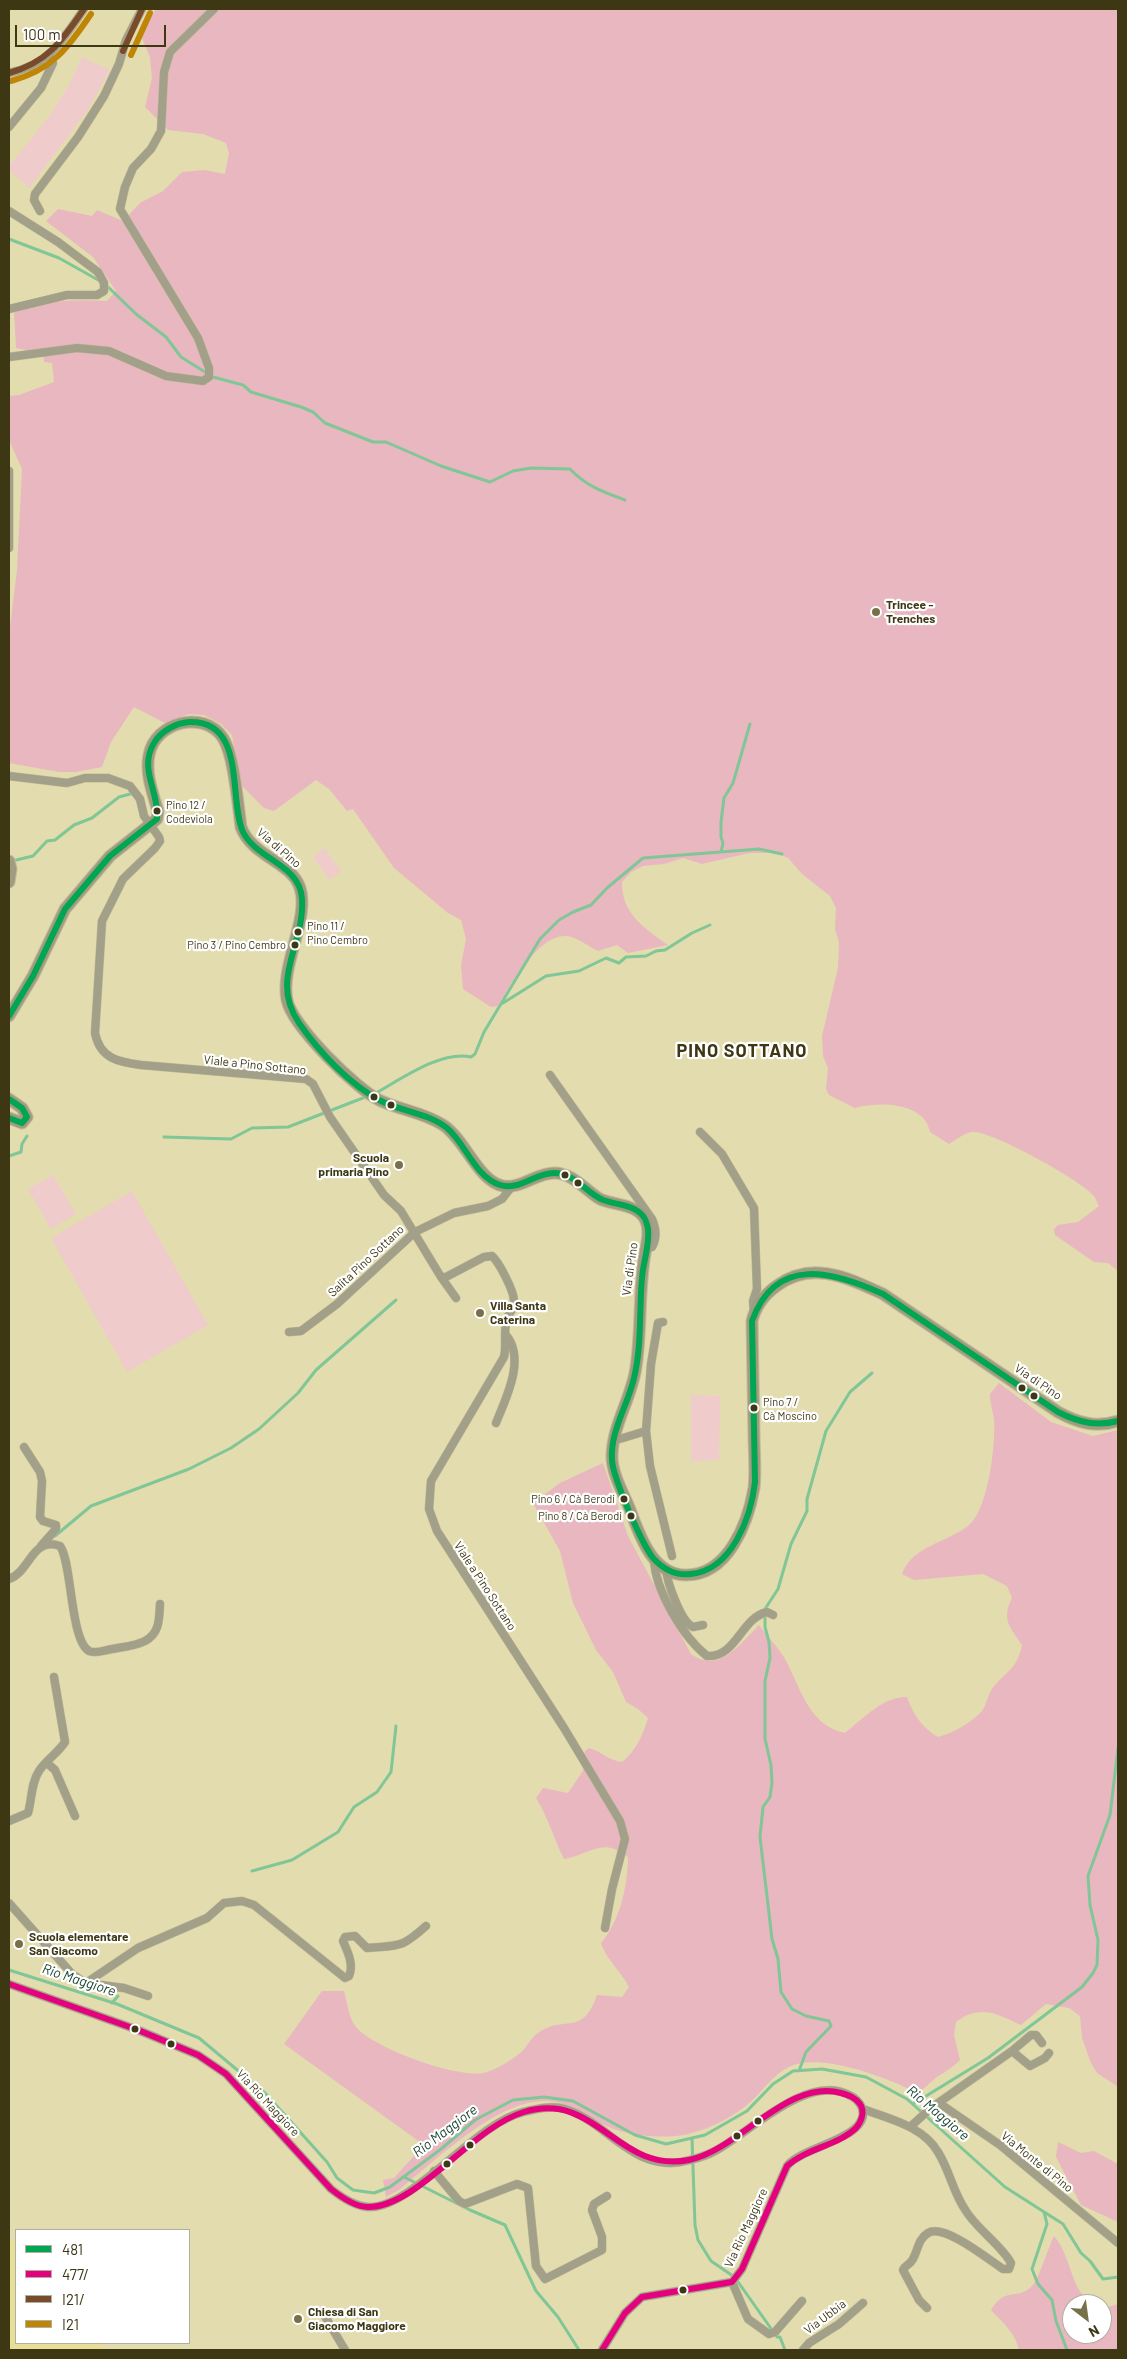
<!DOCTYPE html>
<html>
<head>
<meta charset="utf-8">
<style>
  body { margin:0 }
  #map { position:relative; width:1127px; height:2359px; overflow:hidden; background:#e3dcae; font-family:Barlow,sans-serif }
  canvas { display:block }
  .frame { position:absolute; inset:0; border:10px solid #3d3714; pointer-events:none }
  .legend { position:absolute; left:15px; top:2229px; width:175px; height:115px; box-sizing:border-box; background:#fff; border:1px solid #b1afa1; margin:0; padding:6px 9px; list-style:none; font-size:15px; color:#3d3714 }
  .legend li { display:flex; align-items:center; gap:10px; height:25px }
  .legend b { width:25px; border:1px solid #b1afa1 }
  .north { position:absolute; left:1062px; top:2294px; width:50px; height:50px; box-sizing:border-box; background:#fff; border:1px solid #b1afa1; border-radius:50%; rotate:150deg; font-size:14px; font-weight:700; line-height:20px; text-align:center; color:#3d3714 }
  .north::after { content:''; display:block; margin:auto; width:18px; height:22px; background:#77714a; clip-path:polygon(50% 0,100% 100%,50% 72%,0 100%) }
  .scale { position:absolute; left:15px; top:25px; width:151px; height:22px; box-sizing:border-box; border:2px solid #3d3714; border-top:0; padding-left:6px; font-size:15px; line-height:18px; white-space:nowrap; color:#3d3714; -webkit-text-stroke:4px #fff; paint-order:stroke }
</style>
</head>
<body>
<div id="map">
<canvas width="1127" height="2359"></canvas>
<div class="frame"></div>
<ul class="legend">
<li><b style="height:6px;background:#00a651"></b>481</li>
<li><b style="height:6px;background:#e5007d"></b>477/</li>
<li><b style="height:6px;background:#7a4b2a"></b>I21/</li>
<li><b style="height:6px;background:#bf8506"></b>I21</li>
</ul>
<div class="north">N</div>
<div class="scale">100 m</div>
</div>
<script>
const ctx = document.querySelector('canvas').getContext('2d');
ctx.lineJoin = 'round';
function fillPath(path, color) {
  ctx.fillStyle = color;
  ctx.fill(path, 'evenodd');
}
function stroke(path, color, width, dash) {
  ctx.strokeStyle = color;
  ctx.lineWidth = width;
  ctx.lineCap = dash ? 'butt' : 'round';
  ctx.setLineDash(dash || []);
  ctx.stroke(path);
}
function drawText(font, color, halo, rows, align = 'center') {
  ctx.font = font + ' Barlow,sans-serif';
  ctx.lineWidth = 4.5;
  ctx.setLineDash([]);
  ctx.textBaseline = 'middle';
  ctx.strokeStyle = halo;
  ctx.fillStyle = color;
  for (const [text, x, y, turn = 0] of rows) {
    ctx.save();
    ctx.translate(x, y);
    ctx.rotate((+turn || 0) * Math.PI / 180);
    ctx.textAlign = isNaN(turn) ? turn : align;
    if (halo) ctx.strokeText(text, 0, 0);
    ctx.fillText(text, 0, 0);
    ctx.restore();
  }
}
fillPath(new Path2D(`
  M 9,2240 L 16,2240 L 16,2343 L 103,2343 L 102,2350 L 9,2350 Z`), '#e9de96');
fillPath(new Path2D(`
  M 82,57 L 110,70 L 87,111 L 29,188 L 9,170 L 9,166 C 39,130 64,101 82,57 Z
  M 324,848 L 341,871 L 330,880 L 313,857 Z
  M 53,1175 L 76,1214 L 51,1229 L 28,1189 Z
  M 132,1191 L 208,1325 L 127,1372 L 51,1238 Z
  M 691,1395 L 720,1396 L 719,1460 L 691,1461 Z`), '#efcbcb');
fillPath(new Path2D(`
  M 156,9 L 1118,9 L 1118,1271 L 1108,1263 L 1094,1262 L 1055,1235 L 1054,1229 L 1058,1225 L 1078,1222 L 1099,1206 C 1097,1203 1096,1198 1094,1196 C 1081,1180 993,1132 974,1132 C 965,1132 956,1140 949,1144 L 930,1132 C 925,1102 878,1101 855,1108 L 829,1095 L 826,1089 L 828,1068 L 823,1056 L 822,1036 L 838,968 L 839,942 L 835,929 L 836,908 L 830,896 L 802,874 L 788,858 L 776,853 L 749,853 L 702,864 L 683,858 L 664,864 L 643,866 L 631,872 L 622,882 C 621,913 645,929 668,945 L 628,953 L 617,945 L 598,951 C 589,947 576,936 566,936 C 539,934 510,985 498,1006 L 491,1007 L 463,989 L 461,965 L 466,939 L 461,920 L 448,913 L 394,868 L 353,809 L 347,811 L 329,789 L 316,780 L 274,811 L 264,808 L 241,785 L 232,735 L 221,724 L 204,715 L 189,714 L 165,723 L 134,707 L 111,742 L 102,767 L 76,772 L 59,772 L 9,763 L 9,635 L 17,570 L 22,469 L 9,440 L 9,396 L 19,395 L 54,382 L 52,363 L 44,362 L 43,349 L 31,351 L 16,348 L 14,311 C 45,301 75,299 107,301 L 116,291 L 93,257 L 46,221 L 58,209 L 92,216 L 97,210 L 123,221 L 140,203 L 163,191 L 182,172 L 204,170 L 225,174 L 229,153 L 226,143 L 203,134 L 168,130 L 145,107 L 152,78 L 150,57 L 142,38 L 147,24 Z
  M 999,1383 L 1051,1422 L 1093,1436 L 1118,1430 L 1117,2086 L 1097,2073 L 1091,2063 L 1082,2038 L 1080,2016 L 1069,2008 L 1046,2004 L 1021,2025 C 997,2014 980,2004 956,2022 L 954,2035 L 960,2060 C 953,2067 948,2070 940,2075 C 932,2080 926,2088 917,2093 C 889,2078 825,2054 794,2065 C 775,2071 763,2092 748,2104 C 733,2117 711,2128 692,2133 C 671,2139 641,2137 620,2131 C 593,2124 574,2100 544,2101 C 496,2101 435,2161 399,2190 L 386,2197 L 383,2180 L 394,2178 L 424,2145 L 284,2044 L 322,1991 L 344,1991 C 347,2002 349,2019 356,2027 C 373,2048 462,2081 487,2072 C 497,2069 512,2060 520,2053 C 527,2048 530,2038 538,2033 C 564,2014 582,2038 597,1995 L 622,1997 L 629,1987 C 621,1971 607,1961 601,1943 C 620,1921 628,1885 628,1857 C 602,1836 590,1855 564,1859 C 554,1839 548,1817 536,1798 L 543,1788 L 568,1793 L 583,1771 L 585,1751 L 589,1748 C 603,1752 607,1760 622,1762 C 636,1751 643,1735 648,1718 L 638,1709 L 626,1702 L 613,1672 L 596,1650 L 573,1603 L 560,1551 L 533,1503 L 560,1483 L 603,1463 L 628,1536 L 691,1654 C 719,1674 739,1645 759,1625 C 767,1636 778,1647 785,1659 C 801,1688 808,1725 845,1733 C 864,1718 882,1697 907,1697 C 913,1714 922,1728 938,1737 C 953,1733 971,1723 982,1711 C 987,1704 988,1693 994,1686 C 1008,1670 1017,1669 1022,1645 C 1010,1627 1001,1620 1012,1598 L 1007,1586 L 983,1574 L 914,1580 L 902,1574 C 912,1546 946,1543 968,1526 C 988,1511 996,1444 994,1420 C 993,1411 990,1403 990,1394 Z
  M 1058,2142 L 1081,2153 L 1094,2151 L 1118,2164 L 1118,2222 L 1081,2205 L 1056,2157 Z
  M 1054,2236 C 1072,2257 1069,2286 1091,2304 L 1072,2304 L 1072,2334 L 1102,2334 L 1102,2309 L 1118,2304 L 1118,2350 L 1019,2350 C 1015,2332 1003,2323 991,2310 C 1005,2286 1018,2301 1032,2286 C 1039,2279 1048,2248 1054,2236 Z`), '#e8b7c0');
stroke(new Path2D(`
  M 9,239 L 59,258 L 100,281
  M 105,284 L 136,314 L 166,337 L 181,357 L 213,377 L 243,385 L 251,392 L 301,407 L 313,412 L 325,423 L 373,442 L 386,442 L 441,466 L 490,482 L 513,471 L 531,468 L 570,469 C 586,486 603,492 625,500
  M 721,852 L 723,843 L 721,837 L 721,822 L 724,798 L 733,783 L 750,724
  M 12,861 L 33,856 L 47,841 L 55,840 L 74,825 L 92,818 L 119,797 L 134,793
  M 503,1003 L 546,976 L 579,971 L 606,958 L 619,963 L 626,957 L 646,956 L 656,951 L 665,950 L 692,933 L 710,925
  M 374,1094 C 400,1080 441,1050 471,1057 L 475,1054 L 484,1032 L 540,939 L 559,920 L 573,912 L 591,905 L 607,888 L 643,858 L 759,849 L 782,854
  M 164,1137 L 231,1139 L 252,1128 L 288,1127 L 368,1096
  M 9,1156 L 21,1152 L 22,1144 L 27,1136
  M 55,1536 L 91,1506 L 189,1469 L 231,1448 L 259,1429 L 298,1393 L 316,1370 L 396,1300
  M 252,1871 L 292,1860 L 338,1832 L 354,1807 L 377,1792 L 391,1772 L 396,1726
  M 9,1970 L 117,2004 L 199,2038 L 266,2094 L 327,2162 L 337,2178 L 353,2190 L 374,2193 L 390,2187 L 441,2149 L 475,2120 L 513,2100 L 544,2097 L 573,2101 L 635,2135 L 666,2144 L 705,2135 L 747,2111 L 773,2084 L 793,2071 L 822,2069 L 866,2077 L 907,2099 L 1005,2187 L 1063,2224 L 1081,2253 L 1090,2261 L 1103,2279 L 1118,2277
  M 112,2003 L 118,1996
  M 799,2071 L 806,2052 L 831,2026 L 829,2021 L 806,2016 L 792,2009 L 781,1992 L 778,1959 L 772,1939 L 760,1837 L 763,1807 L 770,1797 L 772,1783 L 771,1765 L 765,1739 L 765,1681 L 770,1658 L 769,1642 L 765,1627 L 765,1609 L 778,1589 L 791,1544 L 807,1511 L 807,1499 L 826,1431 L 850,1392 L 872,1373
  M 913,2104 L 988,2058 L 1082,1987 L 1093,1973 L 1097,1965 L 1098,1940 L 1090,1905 L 1088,1876 L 1110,1815 L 1118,1748
  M 692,2138 L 695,2225 L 698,2240 L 711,2261 L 733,2276
  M 404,2177 L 470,2210 L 505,2225 L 536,2291 L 558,2317 L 579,2350
  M 1044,2212 L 1047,2224 L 1032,2269 L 1038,2284 L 1052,2300 L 1056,2321 L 1067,2350
  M 736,2279 L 777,2337 L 780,2337 L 785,2350`), '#80c696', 3);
const street = new Path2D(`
  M 9,73 C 49,65 62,41 84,9
  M 9,127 L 41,88 L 53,63 L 49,56
  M 9,211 L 58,242 L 98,272 L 104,283 L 104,291 L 97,295 L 67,295 L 9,309
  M 40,211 L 34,200 L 35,194 L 78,137 L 104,96 L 119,64 L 126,40 L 142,9
  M 9,357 L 77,348 L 109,351 L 166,376 L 203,381 L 209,377 L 209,368 L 198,338 L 120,209 L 125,187 L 133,168 L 151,149 L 161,131 L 164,72 L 170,52 L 214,9
  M 9,471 L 9,548
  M 9,776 L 67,783 L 85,778 L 108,778 L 130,786 L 140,799 L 144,816 L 159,837 L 160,841 L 155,848 L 123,879 L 102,921 L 95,1033 C 100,1059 119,1062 141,1065 L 306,1079 L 313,1084 L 330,1117 L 384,1195 L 401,1211 L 441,1277 L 446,1277 L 484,1257 L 492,1256 C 499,1262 514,1291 514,1301 C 515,1310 509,1312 507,1318 C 503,1330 507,1345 504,1357 L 431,1481 L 429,1509 L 437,1531 L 564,1728 L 620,1821 L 625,1839 L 612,1889 L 605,1928
  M 550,1075 L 652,1219 C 656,1228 657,1238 652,1247 L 646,1249
  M 700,1132 L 722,1154 L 754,1208 L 757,1289 L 753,1301 L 754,1313
  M 441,1277 L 456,1298
  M 663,1322 L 658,1323 L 651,1364 L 646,1431 L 650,1466 L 672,1556
  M 289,1332 L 301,1331 L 337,1304 L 415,1232 L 454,1213 L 488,1206 L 502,1199 L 513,1185
  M 496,1423 C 506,1398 526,1359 506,1335
  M 613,1441 L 646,1431
  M 24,1447 L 40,1472 L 42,1481 L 40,1517 L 43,1521 L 56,1525 L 56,1529 L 41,1546
  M 654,1559 C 655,1590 683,1637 707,1656 C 736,1658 741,1618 767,1612 L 773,1615
  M 666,1569 C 667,1582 681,1622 693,1627 L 703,1625
  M 9,1579 C 30,1572 32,1536 60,1546 C 72,1561 70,1640 89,1651 C 95,1654 105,1650 112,1649 C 123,1647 135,1646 145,1641 C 160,1633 159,1619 160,1604
  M 47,1763 L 55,1770 L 75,1816
  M 9,1821 L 28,1813 C 32,1799 31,1783 39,1771 C 46,1760 58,1753 65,1742 L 54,1677
  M 9,1903 L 72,1974 L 86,1983 L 124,1988 L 148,1996
  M 86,1983 L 138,1948 L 207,1918 L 224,1903 L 242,1901 L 254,1905 L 345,1978 L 349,1976 C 354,1965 348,1952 343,1941 L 345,1937 L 355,1936 L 367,1948 C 400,1945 400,1949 426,1926
  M 9,1984 L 138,2030 L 198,2055 L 226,2074 L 331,2189 C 341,2197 355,2206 368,2207 C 411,2210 474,2124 523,2112 C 536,2109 552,2105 565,2109 C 609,2122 634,2176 690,2160 C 698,2158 708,2155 715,2151 C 749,2133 807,2073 849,2095 C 854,2097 860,2102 862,2108 C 872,2138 802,2146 787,2166 L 742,2269 L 732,2282 L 642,2297 L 625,2313 L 602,2350
  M 1012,2051 L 1031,2035 L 1036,2035 L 1042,2043
  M 939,2103 L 1000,2145 L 1118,2243
  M 863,2109 C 889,2119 923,2126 938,2152 C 950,2171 953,2193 966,2211 C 977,2229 1002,2246 1011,2263 L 1009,2269 L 1003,2269 C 989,2260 944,2223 928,2233 C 918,2239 918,2250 913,2259 C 910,2265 905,2265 903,2270 L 919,2300 L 927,2308
  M 910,2127 L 931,2108 L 1012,2051 L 1030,2066 L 1045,2058 L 1049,2053
  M 434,2171 L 459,2201 L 465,2204 L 517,2184 L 528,2188 L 536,2266 L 545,2279 L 602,2250 L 602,2237 L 592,2210 L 594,2204 L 607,2196
  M 732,2282 L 748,2319 L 769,2334 L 775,2332 L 802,2301
  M 323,2313 L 345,2350
  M 803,2350 L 809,2343 L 839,2324 L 863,2303`);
const secondary = new Path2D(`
  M 9,861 L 11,869 L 9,882
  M 9,1016 L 33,976 L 65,909 L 110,856 L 157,819 L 158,811 C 153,794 145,773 149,755 C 155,722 204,709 223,738 C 234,755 238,806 241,827 C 252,857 292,862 300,888 C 310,918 280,966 287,1000 C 292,1026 357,1090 381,1101 C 401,1110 425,1113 443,1125 C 465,1139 478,1181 503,1186 C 520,1189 537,1173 554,1173 C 573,1173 585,1190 600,1199 C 613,1205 633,1204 643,1216 C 650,1225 648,1237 646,1248 C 638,1288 642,1328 636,1367 C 632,1398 612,1425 612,1457 C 612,1473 623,1493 629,1507 C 639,1533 651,1574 685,1575 C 728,1576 748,1523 754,1488 C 756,1471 754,1452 754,1435 C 753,1397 753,1359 752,1321 C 759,1292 790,1271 820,1273 C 842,1274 863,1285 883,1294 L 1058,1412 C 1078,1423 1096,1428 1118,1421
  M 9,1099 L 22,1108 L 27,1117 L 22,1123 L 9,1118`);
stroke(street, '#c1bb97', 9);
stroke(secondary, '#c1bb97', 13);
stroke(street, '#a3a089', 8);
stroke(secondary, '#a19c81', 11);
stroke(new Path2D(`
  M 9,1016 L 33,976 L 65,909 L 110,856 L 157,819 C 160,793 138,769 154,743 C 161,731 176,723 189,722 C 247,720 228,799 243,832 C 257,860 300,864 302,899 C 305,945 269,979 299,1023 C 319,1052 350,1085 381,1101 C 403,1112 428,1113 447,1128 C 466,1144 475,1177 500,1185 C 519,1191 535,1173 554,1173 C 575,1173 586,1193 603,1200 C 616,1205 633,1204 643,1216 C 646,1219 647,1224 648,1229 C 650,1245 643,1262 642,1278 C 639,1311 642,1345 634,1378 C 628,1405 610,1431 612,1460 C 613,1478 642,1544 653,1558 C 663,1569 676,1576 691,1574 C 732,1570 751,1517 755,1482 L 752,1321 C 776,1254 834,1272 883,1294 L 1058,1412 C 1078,1422 1096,1427 1118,1421
  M 9,1099 L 22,1108 L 27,1117 L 22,1123 L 9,1118`), '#00a651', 6);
stroke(new Path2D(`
  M 9,1984 L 138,2030 L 198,2055 L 226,2074 L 331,2189 C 341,2197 355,2207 368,2207 C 418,2207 471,2128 524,2112 C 597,2090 617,2174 689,2160 C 739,2150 788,2078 841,2093 C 848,2095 855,2097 860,2104 C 865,2111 862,2121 856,2128 C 837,2146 807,2148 787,2166 L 742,2269 L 732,2282 L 642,2297 L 625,2313 L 602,2350`), '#e5007d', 6);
stroke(new Path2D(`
  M 123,51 L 142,9
  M 9,73 C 48,62 62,41 84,9`), '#7a4b2a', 6);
stroke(new Path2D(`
  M 131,55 L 150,13
  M 11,81 C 52,70 68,48 91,14`), '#bf8506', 6);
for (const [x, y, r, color] of [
  [876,612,5,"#77714a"],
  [157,811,4.5,"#3d3714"],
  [298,932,4.5,"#3d3714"],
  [295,945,4.5,"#3d3714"],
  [374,1097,4.5,"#3d3714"],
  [391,1105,4.5,"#3d3714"],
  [399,1165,5,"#77714a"],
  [565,1175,4.5,"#3d3714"],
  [578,1183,4.5,"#3d3714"],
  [480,1313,5,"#77714a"],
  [1022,1388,4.5,"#3d3714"],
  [1034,1396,4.5,"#3d3714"],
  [754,1408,4.5,"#3d3714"],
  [624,1499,4.5,"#3d3714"],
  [631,1516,4.5,"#3d3714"],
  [19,1944,5,"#77714a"],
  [135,2029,4.5,"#3d3714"],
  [171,2044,4.5,"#3d3714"],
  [758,2121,4.5,"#3d3714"],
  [737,2136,4.5,"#3d3714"],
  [470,2145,4.5,"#3d3714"],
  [447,2164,4.5,"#3d3714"],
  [683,2290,4.5,"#3d3714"],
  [298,2319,5,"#77714a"]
]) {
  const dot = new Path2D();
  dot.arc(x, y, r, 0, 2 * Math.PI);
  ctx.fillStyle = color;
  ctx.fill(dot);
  stroke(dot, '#fff', 2);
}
drawText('11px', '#3d3714', '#fff', [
  ["Pino 12 /",166,805],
  ["Codeviola",166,819],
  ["Pino 11 /",307,926],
  ["Pino Cembro",307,940],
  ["Pino 3 / Pino Cembro",286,945,"right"],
  ["Pino 7 /",763,1402],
  ["Cà Moscino",763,1416],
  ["Pino 6 / Cà Berodi",615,1499,"right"],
  ["Pino 8 / Cà Berodi",622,1516,"right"]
], 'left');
drawText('bold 12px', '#3d3714', '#fff', [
  ["Trincee -",886,605],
  ["Trenches",886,619],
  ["Scuola",389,1158,"right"],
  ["primaria Pino",389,1172,"right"],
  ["Villa Santa",490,1306],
  ["Caterina",490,1320],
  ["Scuola elementare",29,1937],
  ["San Giacomo",29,1951],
  ["Chiesa di San",308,2312],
  ["Giacomo Maggiore",308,2326]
], 'left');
drawText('12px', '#3d3714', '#fff', [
  ["Via di Pino",279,848,41],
  ["Viale a Pino Sottano",255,1065,6],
  ["Salita Pino Sottano",366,1261,-43],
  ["Via di Pino",630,1269,-82],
  ["Via di Pino",1038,1382,34],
  ["Viale a Pino Sottano",485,1586,57],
  ["Via Rio Maggiore",268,2103,47],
  ["Via Monte di Pino",1037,2162,39],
  ["Via Rio Maggiore",746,2228,-65],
  ["Via Ubbia",825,2317,-37]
]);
drawText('italic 14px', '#18432f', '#fff', [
  ["Rio Maggiore",79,1980,18],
  ["Rio Maggiore",938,2113,40],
  ["Rio Maggiore",445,2131,-37]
]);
ctx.letterSpacing = '1px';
drawText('bold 18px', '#3d3714', '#fff', [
  ["PINO SOTTANO",742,1051]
]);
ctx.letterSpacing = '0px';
</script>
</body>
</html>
